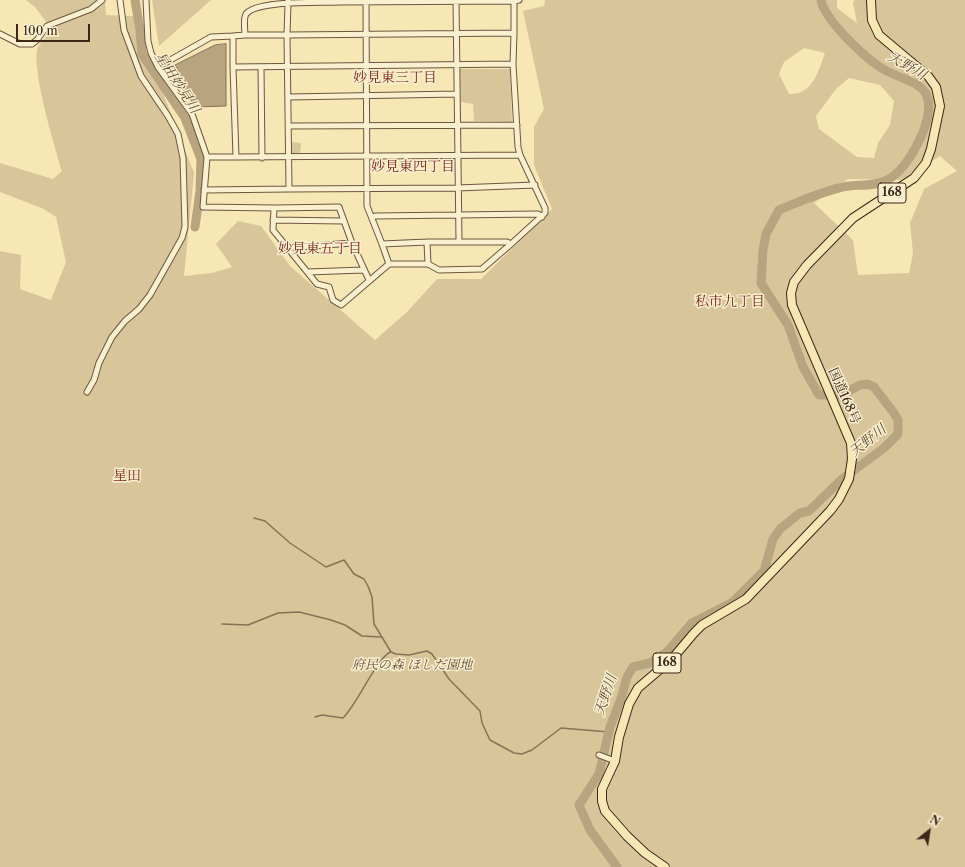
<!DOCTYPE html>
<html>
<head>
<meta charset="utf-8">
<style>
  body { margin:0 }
  #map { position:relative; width:965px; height:867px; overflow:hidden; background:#f7e7b5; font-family:"Libre Caslon Text",serif }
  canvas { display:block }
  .north { position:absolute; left:909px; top:811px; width:40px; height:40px; -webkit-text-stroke:3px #faefcf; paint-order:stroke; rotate:30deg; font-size:11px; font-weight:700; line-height:16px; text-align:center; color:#3e2618 }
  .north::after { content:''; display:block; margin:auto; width:14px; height:18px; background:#3e2618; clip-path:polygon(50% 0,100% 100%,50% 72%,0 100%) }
  .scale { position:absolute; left:16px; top:24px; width:74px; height:18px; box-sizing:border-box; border:2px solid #3e2618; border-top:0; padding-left:5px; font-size:12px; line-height:14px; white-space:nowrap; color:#3e2618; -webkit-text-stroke:3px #faefcf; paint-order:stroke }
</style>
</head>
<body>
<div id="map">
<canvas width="965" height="867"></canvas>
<div class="north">N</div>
<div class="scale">100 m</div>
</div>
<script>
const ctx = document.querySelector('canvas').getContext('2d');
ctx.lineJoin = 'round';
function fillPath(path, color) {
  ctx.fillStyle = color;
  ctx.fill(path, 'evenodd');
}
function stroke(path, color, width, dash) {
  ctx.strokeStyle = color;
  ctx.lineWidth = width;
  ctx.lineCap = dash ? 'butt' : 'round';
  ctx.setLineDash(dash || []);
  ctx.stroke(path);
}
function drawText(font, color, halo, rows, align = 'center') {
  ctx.font = font + ' "Libre Caslon Text","Noto Serif JP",serif';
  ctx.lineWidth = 3;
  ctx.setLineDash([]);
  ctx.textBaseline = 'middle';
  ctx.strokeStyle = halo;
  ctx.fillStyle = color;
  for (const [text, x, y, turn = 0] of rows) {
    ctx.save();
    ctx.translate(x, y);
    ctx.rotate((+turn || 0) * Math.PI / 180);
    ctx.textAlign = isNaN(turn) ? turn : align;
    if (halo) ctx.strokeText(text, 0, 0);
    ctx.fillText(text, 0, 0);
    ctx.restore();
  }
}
fillPath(new Path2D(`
  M 26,0 L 105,0 L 106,15 L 133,16 L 194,173 L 184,276 L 212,273 L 232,267 L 216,244 L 238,221 L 261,226 L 290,266 L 375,340 L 407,312 L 437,279 L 481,279 L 552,209 L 534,165 L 534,127 L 544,109 L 523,11 L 544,6 L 545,0 L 837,0 L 837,8 L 857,23 L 853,3 L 854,0 L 965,0 L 965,867 L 0,867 L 0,251 L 21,255 L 20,289 L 51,300 L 66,262 L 56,217 L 44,209 L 0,192 L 0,163 L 53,179 L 62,171 C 55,148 30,65 38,47 C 41,41 48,35 52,30 L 35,7 ZM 804,48 L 825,53 C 818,72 813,95 789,94 L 779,74 L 784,62 ZM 849,78 L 880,85 L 894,101 L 890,125 L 878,143 L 874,158 L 857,157 L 819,129 L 816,116 L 836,89 ZM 940,156 L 957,171 L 924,189 L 910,223 L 913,254 L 909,273 L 858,275 L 853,240 L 814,203 L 848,179 L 901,180 Z
  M 152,0 L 211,0 L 159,46 Z
  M 460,69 L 510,69 L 512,122 L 474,121 L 473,104 L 461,102 Z
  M 291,142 L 301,143 L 300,154 L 291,154 Z`), '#d8c69a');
const water = new Path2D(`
  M 226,44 L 226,106 L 196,107 L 173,77 L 180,73 L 175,65 L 215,45 Z`);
fillPath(water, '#b8a580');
stroke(water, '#877256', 1);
stroke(new Path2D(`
  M 254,518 L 265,521 L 290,543 L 326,567 L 344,560 L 354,574 L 364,579 L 368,586 L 372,597 L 374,624 L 391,652 L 396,654 L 409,655 L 427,651 L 432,654 L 449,679 L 480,711 L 482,723 L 490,740 L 514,753 L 522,754 L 532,750 L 561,728 L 609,732
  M 222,624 L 248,625 L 278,613 L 299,612 L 331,620 L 345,625 L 362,636 L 381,637
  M 315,717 L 322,715 L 343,718 C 358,703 375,661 390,652`), '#877256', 1.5);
stroke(new Path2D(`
  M 135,0 L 140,30 L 142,54 L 185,118 L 201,159 L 200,191 L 195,227
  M 617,867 L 590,830 L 579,805 L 599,774 L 610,727 L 621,699 L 627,677 L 633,667 L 650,663 L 667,652 L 692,623 L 733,602 L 764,571 L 773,539 L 780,529 L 800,513 L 809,511 L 842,479 L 884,448 L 898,434 L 898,420 L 894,413 L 874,387 L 867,384 L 860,385 L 841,395 L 819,395 L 803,367 L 788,325 L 761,283 L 763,250 L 766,234 L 779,210 C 799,202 818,193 839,188 C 854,183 872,188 887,180 C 901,173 912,155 919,141 C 925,129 933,107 926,94 C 919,81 898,78 885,70 C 867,60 825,21 821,0`), '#b8a580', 9);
const minor = new Path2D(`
  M 146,0 L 148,41 L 151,53 L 158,67 L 192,114 L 207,157
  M 288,0 L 288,3 L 287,35 L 245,35 C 245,30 243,19 246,14 C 257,0 319,3 339,2
  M 339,0 L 339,2 L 514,1
  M 366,0 L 367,206 L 382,244
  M 456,0 L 459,242 L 507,242 L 511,244 L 545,213 L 545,208 L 520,155 L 518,147 L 513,64 L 514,33
  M 519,0 L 514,1 L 514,33 L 287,35 L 289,189 L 457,188 L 535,185
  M 0,34 L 20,44 L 32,44 L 37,40 L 47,26 L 91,9 L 102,0
  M 245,35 L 233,36 L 233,67 L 513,64
  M 158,67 L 211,37 L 233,36
  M 233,67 L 236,157 L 207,157 L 203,207 L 274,208 L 273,230 L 317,284 L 329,287 L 333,300 L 341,305 L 389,264 L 428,264 L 439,270 L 482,269 L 511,244
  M 261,67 L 262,158
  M 289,97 L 457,94
  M 289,126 L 517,125
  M 236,157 L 520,155
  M 204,190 L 289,189
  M 274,208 L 339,207 L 352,243 L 369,280
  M 372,218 L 375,216 L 538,214 L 542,217
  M 273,220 L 343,221
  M 286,248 L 352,243
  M 389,264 L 382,244 L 427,242
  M 428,264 L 427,242 L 459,242
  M 308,272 L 363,270
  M 87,392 L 94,380 L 99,363 L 112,337 L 125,321 L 139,309 L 150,295 L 182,238 L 185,227 L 183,158 L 178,134 L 168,116 L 141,76 L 124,30 L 120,0
  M 599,755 L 615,761`);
const trunk = new Path2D(`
  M 665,867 L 645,853 L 627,836 L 605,811 L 602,801 L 602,789 L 615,761 L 619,737 L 629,704 L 638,688 L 672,659 L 694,633 L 702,625 L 746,599 L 830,511 L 839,499 L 849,479 L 852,459 L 851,443 L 792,305 L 791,293 L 794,282 L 807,265 L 853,218 L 914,178 L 926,163 L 931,149 L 940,106 L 936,87 L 928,76 L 879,35 L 872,20 L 871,0`);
stroke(minor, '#6c563f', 7);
stroke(trunk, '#3e2618', 10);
stroke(minor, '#faefcf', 5);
stroke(trunk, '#f7e7b5', 8);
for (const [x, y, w] of [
  [892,193,28],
  [667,663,28]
]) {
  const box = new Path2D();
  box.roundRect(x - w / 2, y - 10, w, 20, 3);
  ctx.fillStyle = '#faefcf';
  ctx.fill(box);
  stroke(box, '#3e2618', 1);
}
drawText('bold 12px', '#3e2618', null, [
  ["168",892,193],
  ["168",667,663]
]);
drawText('13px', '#3e2618', '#faefcf', [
  ["国道168号",844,396,66]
]);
drawText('italic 13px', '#644e38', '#faefcf', [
  ["府民の森 ほしだ園地",412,665]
]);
drawText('italic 14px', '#634c37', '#faefcf', [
  ["天野川",907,66,30],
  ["星田妙見川",177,83,57],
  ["天野川",868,441,-39],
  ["天野川",606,695,-71]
]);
drawText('14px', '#7a1f14', '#faefcf', [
  ["妙見東三丁目",395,78],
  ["妙見東四丁目",413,167],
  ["妙見東五丁目",320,249],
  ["私市九丁目",730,302],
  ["星田",127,476]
]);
</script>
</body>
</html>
